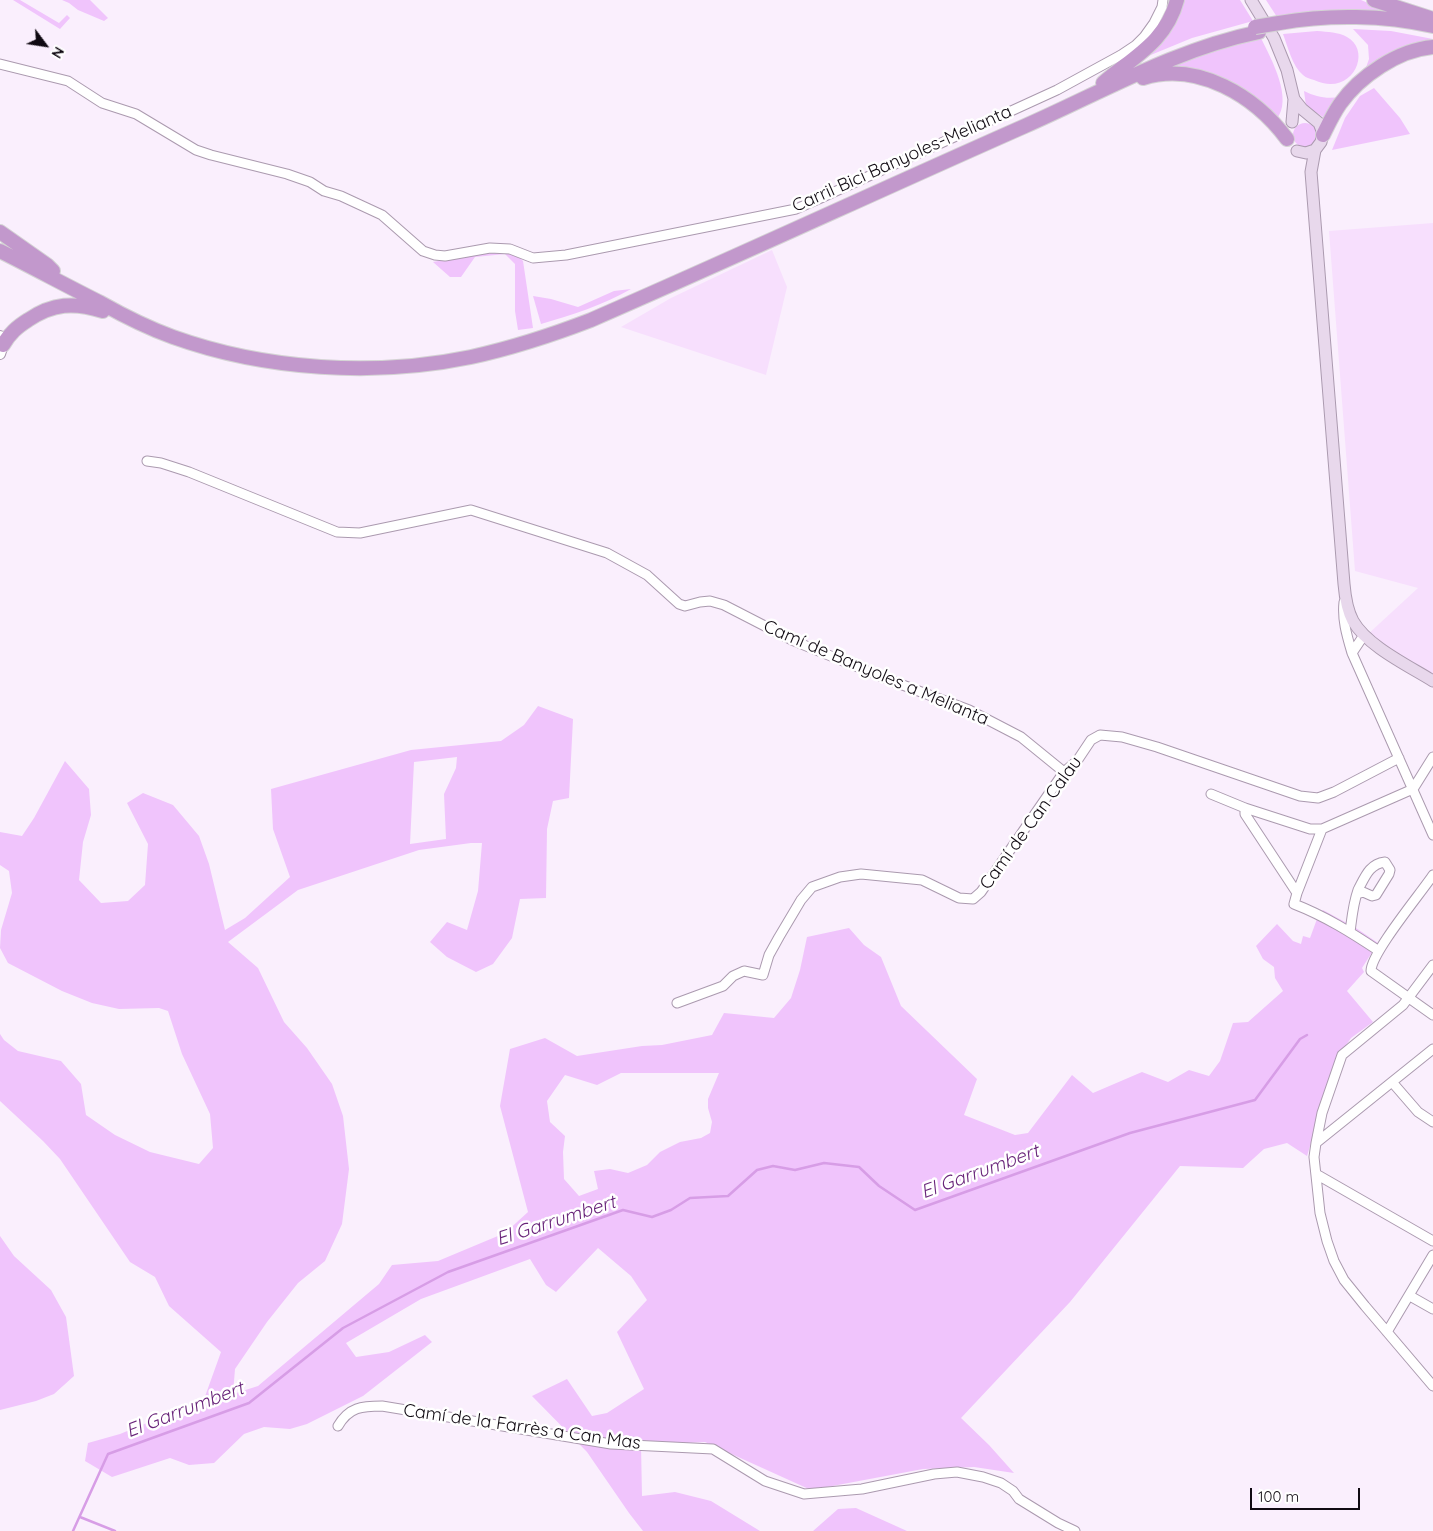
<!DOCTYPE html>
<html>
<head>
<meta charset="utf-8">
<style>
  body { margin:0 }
  #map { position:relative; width:1433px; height:1531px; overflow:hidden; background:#faeffd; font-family:Quicksand,sans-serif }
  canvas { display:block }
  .north { position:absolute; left:20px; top:20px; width:50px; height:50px; -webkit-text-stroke:4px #fff; paint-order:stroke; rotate:121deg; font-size:14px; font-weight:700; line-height:20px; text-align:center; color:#100a12 }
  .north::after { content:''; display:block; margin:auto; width:18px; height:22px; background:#100a12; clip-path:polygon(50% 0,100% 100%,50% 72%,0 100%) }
  .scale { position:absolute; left:1250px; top:1488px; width:110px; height:22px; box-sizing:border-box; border:2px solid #100a12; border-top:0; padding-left:6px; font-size:15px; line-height:18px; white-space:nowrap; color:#100a12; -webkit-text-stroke:4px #fff; paint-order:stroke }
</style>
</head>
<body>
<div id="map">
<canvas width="1433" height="1531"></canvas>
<div class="north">N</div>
<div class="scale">100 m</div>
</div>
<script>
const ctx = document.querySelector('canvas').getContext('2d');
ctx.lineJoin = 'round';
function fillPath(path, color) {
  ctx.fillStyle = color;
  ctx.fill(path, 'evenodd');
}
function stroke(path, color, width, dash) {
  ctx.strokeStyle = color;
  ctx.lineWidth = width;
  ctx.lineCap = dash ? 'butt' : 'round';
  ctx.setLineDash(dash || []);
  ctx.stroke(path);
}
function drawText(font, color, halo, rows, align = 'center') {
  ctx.font = font + ' Quicksand,sans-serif';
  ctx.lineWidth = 5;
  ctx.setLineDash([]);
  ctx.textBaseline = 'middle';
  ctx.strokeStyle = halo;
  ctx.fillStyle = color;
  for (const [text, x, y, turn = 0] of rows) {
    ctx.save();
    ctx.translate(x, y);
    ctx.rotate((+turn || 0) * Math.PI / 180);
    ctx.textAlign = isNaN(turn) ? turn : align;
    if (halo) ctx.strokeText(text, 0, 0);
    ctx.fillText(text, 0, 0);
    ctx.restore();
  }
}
fillPath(new Path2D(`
  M 1433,223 L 1433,681 L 1367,635 L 1418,588 L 1355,571 L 1329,231 Z
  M 772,250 L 787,287 L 766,375 L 621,327 L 671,298 Z`), '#f7dffd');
fillPath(new Path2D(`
  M 13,0 L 20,0 L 59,23 L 67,15 L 70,18 L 60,29 Z
  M 62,0 L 90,0 L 108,18 L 104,21 L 78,10 L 69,3 Z
  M 1183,0 L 1240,0 L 1253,21 L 1192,38 L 1141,59 Z
  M 1266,0 L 1361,0 L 1402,18 L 1277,17 Z
  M 1353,29 L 1391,31 L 1433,39 L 1433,41 L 1363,76 L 1369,59 L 1368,45 Z
  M 1317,31 C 1328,32 1338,32 1347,37 C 1373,51 1352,98 1314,80 C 1311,79 1306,78 1303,75 C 1292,66 1288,47 1283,34 Z
  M 1261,38 C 1271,59 1294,99 1276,120 L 1262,105 L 1155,69 L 1214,48 Z
  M 1374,88 L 1400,118 L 1410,134 L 1332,150 L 1345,118 L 1360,96 Z
  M 1304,91 C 1316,97 1326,99 1340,97 L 1326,119 L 1306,106 Z
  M1293 135a12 12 0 1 1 24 0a12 12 0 1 1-24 0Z
  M 495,250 L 514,252 L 523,261 L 533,328 L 518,330 L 515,311 L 515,264 L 505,254 L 475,257 L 461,277 L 450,277 L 433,262 Z
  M 631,289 C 603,305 572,315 541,324 L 533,296 L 551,299 L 578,307 L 614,291 Z
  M 538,706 L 573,719 L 569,798 L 553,801 L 547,829 L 546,898 L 520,899 L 512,938 L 493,964 L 476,972 L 447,957 L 430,942 L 447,922 L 467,930 L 478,891 L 482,843 L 471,843 L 419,850 L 298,890 L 228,942 L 258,968 L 284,1022 L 307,1048 L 332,1084 L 343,1116 L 349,1169 L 342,1224 L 325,1261 L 298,1283 L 267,1322 L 235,1369 L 233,1394 L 258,1386 L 379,1284 L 392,1265 L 438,1261 L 505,1233 L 528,1212 L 500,1106 L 510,1049 L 545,1038 L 577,1056 L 642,1046 L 662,1045 L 712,1035 L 724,1013 L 774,1018 L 791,998 L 800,970 L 807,937 L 849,928 L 864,945 L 881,957 L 901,1006 L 977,1079 L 964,1115 L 1015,1135 L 1028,1133 L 1072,1075 L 1093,1093 L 1142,1072 L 1168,1082 L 1189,1070 L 1209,1076 L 1220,1061 L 1233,1023 L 1248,1022 L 1283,991 L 1275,978 L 1274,967 L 1263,959 L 1256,946 L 1277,924 L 1293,941 L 1301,944 L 1303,936 L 1310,938 L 1317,919 L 1323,910 L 1356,928 L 1378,943 L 1362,968 L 1364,972 L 1347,991 L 1373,1022 L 1351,1038 L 1336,1060 L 1307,1156 L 1287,1143 L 1264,1149 L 1243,1168 L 1180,1166 L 1070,1302 L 961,1418 L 989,1445 L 1014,1473 L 974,1467 L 923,1469 L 811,1490 L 705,1442 L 641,1445 L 642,1496 L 675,1492 L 711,1501 L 760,1531 L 643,1531 L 629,1513 L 587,1452 L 532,1396 L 567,1379 L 592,1416 L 607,1413 L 644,1389 L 617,1332 L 647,1300 L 631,1276 L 598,1248 L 556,1292 L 546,1285 L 530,1259 L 421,1299 L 346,1343 L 356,1357 L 389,1352 L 425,1335 L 432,1342 L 363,1396 L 307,1424 L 290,1429 L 264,1427 L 244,1434 L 214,1463 L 189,1465 L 170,1458 L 112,1477 L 85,1461 L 88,1443 L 120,1434 L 154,1420 L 179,1420 L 203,1402 L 221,1352 L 169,1306 L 155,1277 L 130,1262 L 60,1159 L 43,1141 L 0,1101 L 0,1034 L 4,1040 L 18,1051 L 61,1061 L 81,1084 L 86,1115 L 115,1135 L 150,1152 L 199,1164 L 213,1148 L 210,1114 L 182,1054 L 168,1011 L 159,1008 L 119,1009 L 92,1003 L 62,991 L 8,963 L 0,948 L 1,930 L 12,893 L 9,871 L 0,865 L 0,832 L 22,836 L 34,818 L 65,761 L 89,789 L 91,815 L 83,842 L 79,880 L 101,903 L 128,901 L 145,885 L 148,844 L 127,803 L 143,793 L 173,805 L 199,836 L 209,864 L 225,930 L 245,918 L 290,877 L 273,829 L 271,789 L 411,750 L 501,741 L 524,725 ZM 457,757 L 456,768 L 444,794 L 446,839 L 410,844 L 414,762 ZM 621,1073 L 719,1073 L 708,1099 L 708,1108 L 712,1122 L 710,1133 L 701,1138 L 680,1142 L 660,1152 L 647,1165 L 628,1173 L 610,1169 L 594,1171 L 598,1189 L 579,1196 L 564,1179 L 563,1152 L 565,1136 L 550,1122 L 547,1101 L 565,1075 L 597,1085 Z
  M 0,1236 L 14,1256 L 51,1290 L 66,1317 L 74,1376 L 54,1394 L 36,1401 L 0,1410 Z
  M 856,1508 L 907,1531 L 813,1531 L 838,1509 Z`), '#f0c4fc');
stroke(new Path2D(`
  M 80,1517 L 115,1531
  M 73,1531 L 108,1454 L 249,1403 L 343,1328 L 448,1272 L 623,1210 L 652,1217 L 671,1210 L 690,1198 L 728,1196 L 757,1170 L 773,1166 L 795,1170 L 824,1163 L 859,1167 L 879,1186 L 915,1210 L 1130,1133 L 1255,1100 L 1300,1039 L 1307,1035`), '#d79de6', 2.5);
const minor = new Path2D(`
  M 0,64 L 68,81 L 102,103 L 136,114 L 196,150 L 211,155 L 287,174 L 310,182 L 324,191 L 341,196 L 382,215 L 423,251 L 435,255 L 445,256 L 490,248 L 510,249 L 533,258 L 566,255 L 796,209 L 821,198 L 1057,90 L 1121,55 L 1136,45 L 1144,37 L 1154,23 L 1162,7 L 1163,0
  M 147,461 L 161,463 L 189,472 L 337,532 L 360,533 L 471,510 L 607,553 L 647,575 L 679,604 L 685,606 L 700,602 L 710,601 L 724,605 L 794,641 L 892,681 L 969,710 L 1021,737 L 1064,772
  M 1344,602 C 1342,620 1347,636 1352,653 L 1433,835
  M 1352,653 L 1364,635
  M 1211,794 L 1245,808 L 1310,829 L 1322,829 L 1413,789 L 1433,757
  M 1245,808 L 1245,814 L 1297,893 L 1294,904 C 1325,916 1352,933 1379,951
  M 1433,875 C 1421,893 1371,953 1371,971 L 1433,1015
  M 1297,893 L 1322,829
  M 1350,932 C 1352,917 1353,904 1358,890 C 1365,877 1369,864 1385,862 L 1390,870 L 1389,874 L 1376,895 L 1372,896 L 1363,892 L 1357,894
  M 1433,965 L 1403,1005 L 1342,1055 L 1322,1113 L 1316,1143 L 1314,1157 L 1320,1213 L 1327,1241 L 1334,1261 L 1344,1280 L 1365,1306 L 1433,1386
  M 677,1003 L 723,986 L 733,976 L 744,971 L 763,975 L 769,955 L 779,937 L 801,900 L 812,887 L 840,877 L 861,874 L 922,880 L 959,898 L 973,899 L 981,892 L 1064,772 L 1077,761 L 1091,740 L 1100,735 L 1122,737 L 1157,747 L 1300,796 L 1318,798 L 1334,792 L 1399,758
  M 1392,1082 L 1418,1112 L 1433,1122
  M 1316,1143 L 1433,1049
  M 1316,1174 L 1433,1241
  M 1410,1296 L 1433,1309
  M 1387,1332 L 1433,1255
  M 338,1426 C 349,1407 362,1406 382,1406 L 611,1444 L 713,1449 L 765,1481 L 804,1494 L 862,1489 L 934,1474 L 957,1472 L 983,1477 L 1001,1483 L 1013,1491 L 1019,1499 L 1058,1523 L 1075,1531`);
const tertiary = new Path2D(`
  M 0,336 L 3,345 L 0,354`);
const secondary = new Path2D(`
  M 1251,0 L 1274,38 L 1287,70 L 1294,99 L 1292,122
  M 1294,99 L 1302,109 L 1319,123 L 1323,133 L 1321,142 L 1315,150 L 1306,153 L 1297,151
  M 1315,150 L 1311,172 L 1344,584 C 1345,596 1347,610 1353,621 C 1367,646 1409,666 1433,681`);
const trunk = new Path2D(`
  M 1374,0 L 1430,18
  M 1279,23 C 1329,14 1384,15 1433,26
  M 1143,78 C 1198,61 1255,96 1287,139
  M 1103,83 C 1133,57 1166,42 1177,0
  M 1323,135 C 1328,125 1333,114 1340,104 C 1360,76 1398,50 1433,47
  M 0,232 L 47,265 L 53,271
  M 0,251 C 34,268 67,286 101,303 C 124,316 148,328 173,337 C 265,370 375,377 471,357 C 512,348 552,335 591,320 C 736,257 880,190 1025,126 C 1102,92 1176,49 1259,32
  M 3,345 C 10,333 17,327 28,320 C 53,303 74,302 103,311`);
stroke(minor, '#ab9aaf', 11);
stroke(tertiary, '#ab9aaf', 12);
stroke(secondary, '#ab9aaf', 13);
stroke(trunk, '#d4d3d4', 16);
stroke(minor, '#fff', 9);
stroke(tertiary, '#fff', 10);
stroke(secondary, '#e8d8ec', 11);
stroke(trunk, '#c298cc', 14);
const trunkBridge = new Path2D(`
  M 1255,27 L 1279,23`);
stroke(trunkBridge, '#d4d3d4', 16, []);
stroke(trunkBridge, '#c298cc', 14);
drawText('18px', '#100a12', '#fff', [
  ["Carril Bici Banyoles-Melianta",902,159,-24],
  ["Camí de Banyoles a Melianta",876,673,23],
  ["Camí de Can Calau",1031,823,-54],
  ["Camí de la Farrès a Can Mas",522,1427,8]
]);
drawText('italic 19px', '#69247a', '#fff', [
  ["El Garrumbert",980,1172,-20],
  ["El Garrumbert",556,1221,-18],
  ["El Garrumbert",185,1410,-21]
]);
</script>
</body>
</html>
